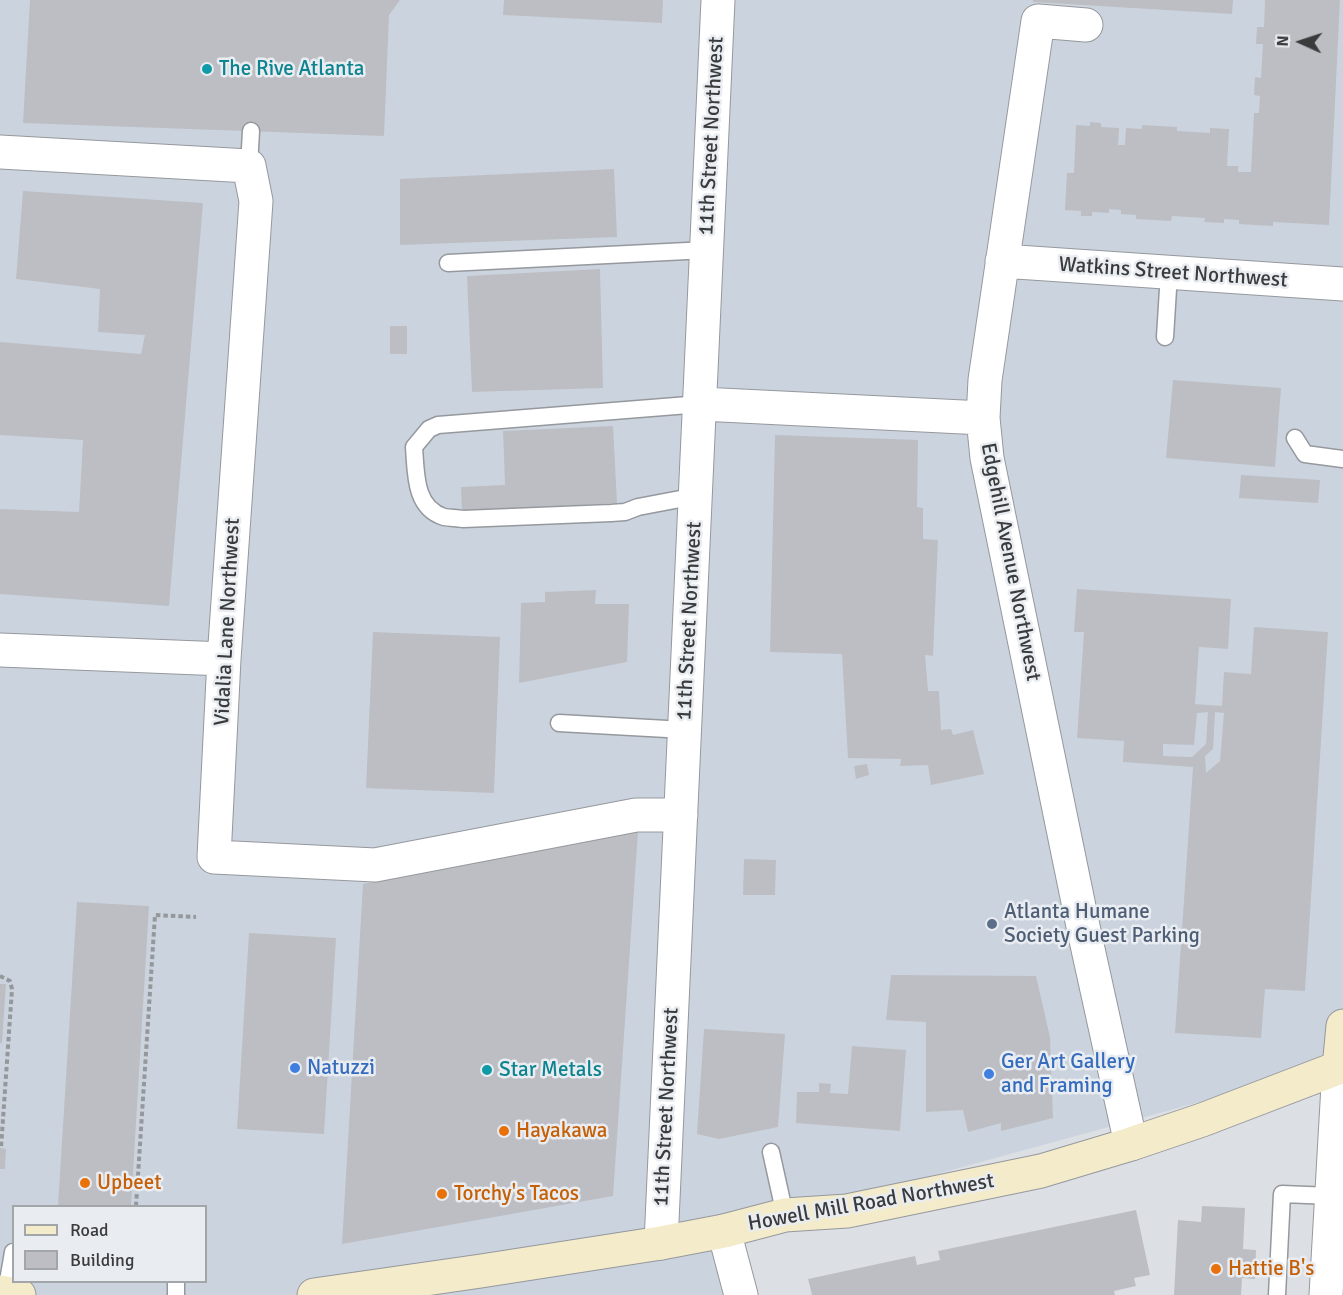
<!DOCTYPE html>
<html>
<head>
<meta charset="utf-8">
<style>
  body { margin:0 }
  #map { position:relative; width:1343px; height:1295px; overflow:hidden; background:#dce0e4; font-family:Signika,sans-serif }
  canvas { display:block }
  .legend { position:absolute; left:12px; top:1205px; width:195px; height:78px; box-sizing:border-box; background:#e9edf1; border:2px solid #a3a6a9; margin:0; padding:8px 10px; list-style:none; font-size:18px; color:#393b3c }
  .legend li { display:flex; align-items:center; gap:12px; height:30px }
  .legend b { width:30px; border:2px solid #a3a6a9 }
  .north { position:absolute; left:1271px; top:12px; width:60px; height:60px; -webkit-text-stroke:4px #e9edf1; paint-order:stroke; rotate:273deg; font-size:16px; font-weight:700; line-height:24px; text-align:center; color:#393b3c }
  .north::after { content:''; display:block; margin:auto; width:21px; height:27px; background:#393b3c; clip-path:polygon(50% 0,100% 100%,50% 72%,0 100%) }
</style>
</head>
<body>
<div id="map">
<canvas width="1343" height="1295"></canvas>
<ul class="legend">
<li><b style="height:8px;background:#f4ebca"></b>Road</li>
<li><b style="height:16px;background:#bdbec3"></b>Building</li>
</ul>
<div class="north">N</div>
</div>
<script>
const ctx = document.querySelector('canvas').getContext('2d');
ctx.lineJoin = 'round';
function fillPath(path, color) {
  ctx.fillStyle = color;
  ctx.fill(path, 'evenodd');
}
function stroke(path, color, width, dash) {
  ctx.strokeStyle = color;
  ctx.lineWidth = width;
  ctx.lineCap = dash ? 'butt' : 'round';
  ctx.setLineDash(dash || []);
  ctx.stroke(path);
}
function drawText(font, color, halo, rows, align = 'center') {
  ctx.font = font + ' Signika,sans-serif';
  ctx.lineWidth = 5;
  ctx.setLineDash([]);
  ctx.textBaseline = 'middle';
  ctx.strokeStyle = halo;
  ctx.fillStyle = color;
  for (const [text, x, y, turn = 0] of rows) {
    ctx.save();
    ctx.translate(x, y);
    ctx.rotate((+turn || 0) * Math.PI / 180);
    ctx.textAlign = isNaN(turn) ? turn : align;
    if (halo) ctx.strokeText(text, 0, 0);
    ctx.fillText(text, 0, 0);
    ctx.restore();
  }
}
fillPath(new Path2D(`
  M 0,0 L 1343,0 L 1343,1295 L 1317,1295 L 1331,1066 L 715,1235 L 727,1295 L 0,1295 ZM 14,1206 L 206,1206 L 206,1282 L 14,1282 Z`), '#cbd4de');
fillPath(new Path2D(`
  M 30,0 L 400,0 L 389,15 L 384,136 L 23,123 Z
  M 504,0 L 663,0 L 662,23 L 503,15 Z
  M 1033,0 L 1233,0 L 1232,14 L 1033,2 Z
  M 1265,0 L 1340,0 L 1329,225 L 1273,222 L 1273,226 L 1239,224 L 1239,220 L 1224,219 L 1224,223 L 1204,222 L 1205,218 L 1172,216 L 1171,221 L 1136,219 L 1136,215 L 1121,214 L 1121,210 L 1109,209 L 1109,213 L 1092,212 L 1092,216 L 1081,216 L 1081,211 L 1065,210 L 1067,173 L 1074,173 L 1076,125 L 1090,126 L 1090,122 L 1101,123 L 1101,127 L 1119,128 L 1118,145 L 1125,145 L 1126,128 L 1142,129 L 1142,125 L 1177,127 L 1177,131 L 1210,133 L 1210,128 L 1229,129 L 1227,166 L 1238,166 L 1238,172 L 1251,172 L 1254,113 L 1259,113 L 1260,96 L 1254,95 L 1255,77 L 1261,78 L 1263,44 L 1256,44 L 1257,27 L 1264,27 Z
  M 614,169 L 617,237 L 400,245 L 400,179 Z
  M 23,191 L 203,203 L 169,606 L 0,594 L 0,509 L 79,512 L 83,440 L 0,435 L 0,342 L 141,354 L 145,335 L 98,332 L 100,289 L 16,279 Z
  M 600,269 L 603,388 L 472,392 L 467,276 Z
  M 390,326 L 407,326 L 407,354 L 390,354 Z
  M 1173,380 L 1281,388 L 1275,467 L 1166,458 Z
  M 613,426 L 617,503 L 462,511 L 461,487 L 505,485 L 503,431 Z
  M 775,435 L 918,440 L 917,507 L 923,508 L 923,539 L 938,540 L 933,656 L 925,655 L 928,691 L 939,691 L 941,730 L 951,729 L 953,735 L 973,730 L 984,774 L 931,785 L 928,765 L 900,766 L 901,759 L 848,758 L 842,654 L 770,652 Z
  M 1241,475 L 1320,480 L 1318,503 L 1239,498 Z
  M 1077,589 L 1231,599 L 1228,649 L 1199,647 L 1195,704 L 1222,706 L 1224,672 L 1251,674 L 1254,627 L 1328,632 L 1305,991 L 1265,989 L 1261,1038 L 1175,1033 L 1193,767 L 1123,762 L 1124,741 L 1077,738 L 1084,632 L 1074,632 ZM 1208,712 L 1206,744 L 1192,757 L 1163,756 L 1163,744 L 1194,745 L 1197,713 ZM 1215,712 L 1224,713 L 1220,761 L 1206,773 L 1205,756 L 1213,749 Z
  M 596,590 L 595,604 L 629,604 L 627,662 L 519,683 L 521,603 L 545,602 L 545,592 Z
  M 373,632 L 500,637 L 494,793 L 366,788 Z
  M 867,764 L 869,775 L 856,779 L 854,766 Z
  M 638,831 L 613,1196 L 342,1244 L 363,884 Z
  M 744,859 L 776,860 L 775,895 L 743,895 Z
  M 77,902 L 149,906 L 131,1206 L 58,1206 Z
  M 249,933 L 336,938 L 324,1134 L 237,1129 Z
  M 891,975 L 1036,976 L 1050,1037 L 1053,1118 L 1001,1131 L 1001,1123 L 968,1132 L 963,1110 L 926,1112 L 926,1022 L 886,1020 Z
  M 0,984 L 6,984 L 2,1043 L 0,1043 Z
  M 704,1029 L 785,1034 L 778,1127 L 719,1139 L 697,1134 Z
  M 852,1046 L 906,1050 L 900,1131 L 796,1123 L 797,1092 L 819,1092 L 819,1083 L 831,1084 L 830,1093 L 848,1094 Z
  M 0,1148 L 6,1149 L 5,1169 L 0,1169 Z
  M 1202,1206 L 1245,1208 L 1243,1249 L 1256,1250 L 1255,1279 L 1242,1278 L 1241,1295 L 1174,1295 L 1178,1220 L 1201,1222 Z
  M 1136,1210 L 1150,1275 L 1134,1278 L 1136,1286 L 1114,1291 L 1115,1295 L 812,1295 L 808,1279 L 915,1256 L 917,1265 L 940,1260 L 938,1251 Z`), '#bdbec3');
const lane = new Path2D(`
  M 249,166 L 251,131
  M 448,263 L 707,250
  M 1165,337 L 1169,273
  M 1295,438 L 1305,454 L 1343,459
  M 696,496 L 638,507 L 625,512 L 611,513 L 463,519 C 457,518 450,518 444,517 C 414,508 416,472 414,447 L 429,429 L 438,425 L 701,404
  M 559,723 L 685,730
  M 771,1152 L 785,1215
  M 6,1293 L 13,1252
  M 176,1295 L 176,1282
  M 1277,1295 L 1282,1194 L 1332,1196`);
const street = new Path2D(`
  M 1086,25 L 1038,21 L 985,380 L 983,418 L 987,458 L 1084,931 L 1131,1144
  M 0,152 L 249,166 L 256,201 L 224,659 L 214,857 L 375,865 L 636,815 L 681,815
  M 1002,261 L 1343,284
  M 701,404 L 983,418
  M 0,650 L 224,659
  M 724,1231 L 741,1295
  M 661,1243 L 718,0
  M 1326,1295 L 1339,1068`);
const secondary = new Path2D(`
  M 1339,1068 L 1343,1026
  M 0,1292 L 19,1295
  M 314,1295 L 481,1271 L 661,1243 L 724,1231 L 785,1215 L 847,1211 L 1041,1171 L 1131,1144 L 1202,1120 L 1343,1066`);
stroke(lane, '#95989d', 19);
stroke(street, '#95989d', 35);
stroke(secondary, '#95989d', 35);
stroke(new Path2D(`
  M 0,976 L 10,981 L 12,989 L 1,1148
  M 136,1206 L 155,915 L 196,917`), '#95989b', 4, [4.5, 3]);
stroke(lane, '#fff', 16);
stroke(street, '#fff', 33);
stroke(secondary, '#f4ebca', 33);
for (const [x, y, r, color] of [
  [207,69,6,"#0f9aa8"],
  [992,924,6,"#5c6f8a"],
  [295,1068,6,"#3f7fe0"],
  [487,1070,6,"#0f9aa8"],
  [989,1074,6,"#3f7fe0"],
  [504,1131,6,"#e8710a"],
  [85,1183,6,"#e8710a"],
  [442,1194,6,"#e8710a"],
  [1216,1269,6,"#e8710a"]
]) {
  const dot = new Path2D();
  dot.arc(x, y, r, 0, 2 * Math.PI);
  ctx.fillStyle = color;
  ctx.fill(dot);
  stroke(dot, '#e9edf1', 2);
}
drawText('21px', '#0d838f', '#e9edf1', [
  ["The Rive Atlanta",219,69],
  ["Star Metals",499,1070]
], 'left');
drawText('21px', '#393b3c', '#e9edf1', [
  ["11th Street Northwest",712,136,-87],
  ["Watkins Street Northwest",1173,273,4],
  ["Edgehill Avenue Northwest",1010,562,79],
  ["11th Street Northwest",690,621,-87],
  ["Vidalia Lane Northwest",228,622,-87],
  ["11th Street Northwest",667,1107,-87],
  ["Howell Mill Road Northwest",871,1203,-10]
]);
drawText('21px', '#4e5e75', '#e9edf1', [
  ["Atlanta Humane",1004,912],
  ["Society Guest Parking",1004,936]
], 'left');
drawText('21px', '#366cbe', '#e9edf1', [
  ["Ger Art Gallery",1001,1062],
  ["and Framing",1001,1086],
  ["Natuzzi",307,1068]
], 'left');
drawText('21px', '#c56008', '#e9edf1', [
  ["Hayakawa",516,1131],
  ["Upbeet",97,1183],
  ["Torchy's Tacos",454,1194],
  ["Hattie B's",1228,1269]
], 'left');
</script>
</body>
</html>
